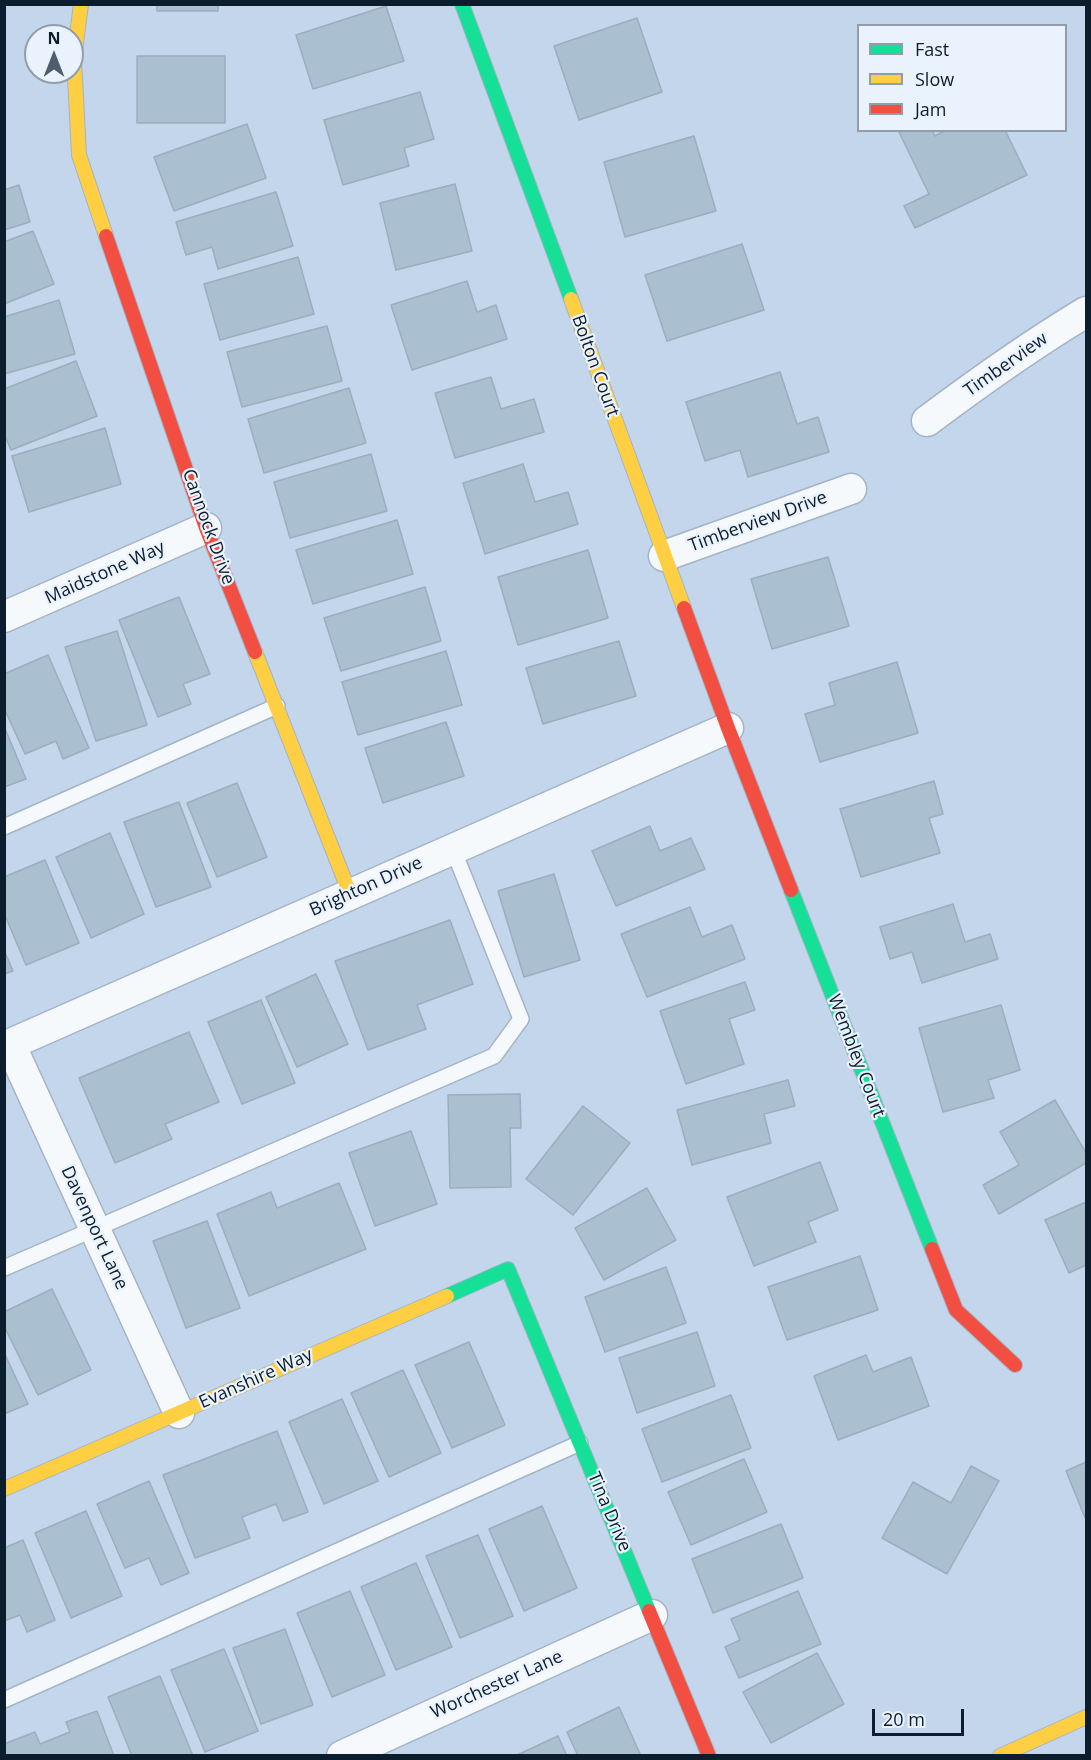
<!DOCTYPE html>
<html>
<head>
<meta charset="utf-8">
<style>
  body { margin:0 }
  #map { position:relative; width:1091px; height:1760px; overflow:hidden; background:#c3d6eb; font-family:"Open Sans",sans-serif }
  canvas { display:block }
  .frame { position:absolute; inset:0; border:6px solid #0c1d2e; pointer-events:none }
  .legend { position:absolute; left:857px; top:24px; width:210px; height:108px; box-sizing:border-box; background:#eaf3fd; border:2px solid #919daa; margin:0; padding:8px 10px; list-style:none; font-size:18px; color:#0c1d2e }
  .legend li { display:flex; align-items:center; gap:12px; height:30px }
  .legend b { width:30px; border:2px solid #919daa }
  .north { position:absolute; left:24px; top:24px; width:60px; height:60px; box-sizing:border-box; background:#eaf3fd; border:2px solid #919daa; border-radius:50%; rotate:0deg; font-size:16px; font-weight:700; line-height:24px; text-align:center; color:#0c1d2e }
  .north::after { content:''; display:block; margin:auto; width:21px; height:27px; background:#4c5e70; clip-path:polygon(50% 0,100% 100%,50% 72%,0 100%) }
  .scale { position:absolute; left:872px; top:1709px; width:92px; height:27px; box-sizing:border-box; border:3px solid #0c1d2e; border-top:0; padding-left:8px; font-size:18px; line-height:21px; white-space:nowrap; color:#0c1d2e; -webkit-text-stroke:4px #eaf3fd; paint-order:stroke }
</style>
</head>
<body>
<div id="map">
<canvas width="1091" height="1760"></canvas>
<div class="frame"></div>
<ul class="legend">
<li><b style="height:8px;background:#16e098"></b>Fast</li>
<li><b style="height:8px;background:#ffcf43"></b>Slow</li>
<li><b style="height:8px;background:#f24e42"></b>Jam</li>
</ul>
<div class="north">N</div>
<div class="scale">20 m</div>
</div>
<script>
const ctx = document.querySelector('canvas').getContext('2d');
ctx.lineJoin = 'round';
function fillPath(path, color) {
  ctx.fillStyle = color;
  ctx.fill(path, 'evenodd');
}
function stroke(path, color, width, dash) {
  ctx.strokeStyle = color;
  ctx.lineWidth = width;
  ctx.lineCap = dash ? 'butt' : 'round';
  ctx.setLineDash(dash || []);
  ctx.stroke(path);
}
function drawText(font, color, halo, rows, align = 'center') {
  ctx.font = font + ' "Open Sans",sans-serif';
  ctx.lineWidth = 4.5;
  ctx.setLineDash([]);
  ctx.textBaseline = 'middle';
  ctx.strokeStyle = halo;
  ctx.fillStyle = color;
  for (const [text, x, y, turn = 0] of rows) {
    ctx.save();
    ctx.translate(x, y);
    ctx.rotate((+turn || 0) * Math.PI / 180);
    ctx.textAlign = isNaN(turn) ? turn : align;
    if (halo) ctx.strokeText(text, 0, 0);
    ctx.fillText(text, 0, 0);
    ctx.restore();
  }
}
const building = new Path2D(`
  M 157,4 L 218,4 L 218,11 L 157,11 Z
  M 386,6 L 404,61 L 313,89 L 296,35 Z
  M 637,18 L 662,92 L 579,120 L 554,46 Z
  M 137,56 L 225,56 L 225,123 L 137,123 Z
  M 420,92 L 434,139 L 404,148 L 409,166 L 343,185 L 324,120 Z
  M 247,124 L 266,178 L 174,211 L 154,157 Z
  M 898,130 L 932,130 L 935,136 L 946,130 L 1005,130 L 1027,175 L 915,228 L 904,206 L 929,194 Z
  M 694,136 L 716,211 L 625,237 L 604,162 Z
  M 455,184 L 472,251 L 396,270 L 380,203 Z
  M 19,185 L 30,222 L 4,230 L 4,190 Z
  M 276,192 L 293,246 L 218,269 L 212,247 L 186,255 L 176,222 Z
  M 33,231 L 54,284 L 4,304 L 4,242 Z
  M 742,244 L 764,310 L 667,341 L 645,275 Z
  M 298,257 L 314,314 L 220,340 L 204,284 Z
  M 467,281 L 477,312 L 496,305 L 507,339 L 412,370 L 391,305 Z
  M 59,300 L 75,354 L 4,374 L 4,317 Z
  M 327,326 L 342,381 L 242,407 L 227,352 Z
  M 76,361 L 97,416 L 11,450 L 4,434 L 4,389 Z
  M 780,372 L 797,424 L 818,417 L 829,452 L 748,477 L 740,450 L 705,461 L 686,402 Z
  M 491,377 L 501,409 L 534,399 L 544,432 L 455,458 L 435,393 Z
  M 349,388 L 366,443 L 264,473 L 248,419 Z
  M 105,428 L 121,484 L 29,512 L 12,456 Z
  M 371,454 L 387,511 L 290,538 L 274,482 Z
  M 523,464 L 535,502 L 568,492 L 578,524 L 485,554 L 463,483 Z
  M 397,520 L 413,574 L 313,604 L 296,550 Z
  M 588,550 L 608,618 L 518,645 L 498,577 Z
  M 828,557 L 849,626 L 772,649 L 751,579 Z
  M 425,587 L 441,641 L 341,671 L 324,618 Z
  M 179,597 L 210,674 L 183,684 L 191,704 L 158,717 L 119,620 Z
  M 117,631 L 147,725 L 96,741 L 65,647 Z
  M 619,641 L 636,696 L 543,724 L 526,668 Z
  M 446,651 L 462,705 L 358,735 L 342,682 Z
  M 48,655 L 89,748 L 63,759 L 56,741 L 25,754 L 4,708 L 4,674 Z
  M 897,662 L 918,733 L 820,762 L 805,714 L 835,705 L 829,683 Z
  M 446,722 L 464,776 L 383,803 L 365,748 Z
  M 4,726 L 26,779 L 4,787 Z
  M 934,781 L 943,814 L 929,818 L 940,853 L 861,877 L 840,809 Z
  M 237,783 L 267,857 L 217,877 L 187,803 Z
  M 179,802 L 211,887 L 156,907 L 124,822 Z
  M 650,826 L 660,851 L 691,838 L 705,869 L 616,906 L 592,851 Z
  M 110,833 L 144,914 L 91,938 L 56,857 Z
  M 45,860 L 79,943 L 26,965 L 4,913 L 4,877 Z
  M 554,874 L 580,960 L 524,977 L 498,891 Z
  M 953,904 L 965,942 L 990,934 L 998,959 L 922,983 L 912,952 L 890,959 L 880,927 Z
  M 690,907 L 702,937 L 732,925 L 745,959 L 647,997 L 621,934 Z
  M 450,920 L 473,984 L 417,1005 L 426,1029 L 368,1050 L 335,961 Z
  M 4,950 L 13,971 L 4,974 Z
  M 316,974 L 348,1044 L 297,1067 L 266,997 Z
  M 745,982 L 755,1010 L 729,1019 L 744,1064 L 686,1084 L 660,1011 Z
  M 261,1000 L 295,1083 L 242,1104 L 208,1022 Z
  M 1001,1005 L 1020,1070 L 988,1080 L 994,1098 L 943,1112 L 919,1028 Z
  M 189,1032 L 219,1102 L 165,1124 L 172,1139 L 115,1163 L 79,1078 Z
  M 788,1080 L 795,1106 L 764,1114 L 771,1143 L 692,1165 L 677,1110 Z
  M 520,1094 L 521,1128 L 510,1128 L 511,1187 L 450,1188 L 448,1095 Z
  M 1055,1100 L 1086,1153 L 1086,1163 L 999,1214 L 983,1185 L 1019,1165 L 1000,1132 Z
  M 583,1106 L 630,1143 L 573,1215 L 526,1179 Z
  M 411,1131 L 437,1204 L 375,1226 L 349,1153 Z
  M 820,1162 L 838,1210 L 808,1222 L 816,1242 L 754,1266 L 727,1197 Z
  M 339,1183 L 366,1249 L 249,1296 L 217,1214 L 271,1192 L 277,1208 Z
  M 647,1188 L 676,1240 L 604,1280 L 575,1228 Z
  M 1086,1202 L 1086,1265 L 1069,1273 L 1045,1220 Z
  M 207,1221 L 240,1308 L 186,1328 L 153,1241 Z
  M 860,1256 L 878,1310 L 787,1340 L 768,1287 Z
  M 666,1267 L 686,1323 L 605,1352 L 585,1297 Z
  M 52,1289 L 91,1370 L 38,1395 L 4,1326 L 4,1312 Z
  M 697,1332 L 715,1386 L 637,1413 L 619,1358 Z
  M 469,1342 L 505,1425 L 452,1448 L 415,1365 Z
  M 4,1352 L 28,1404 L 4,1414 Z
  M 866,1355 L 873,1372 L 911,1357 L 929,1406 L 838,1440 L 814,1376 Z
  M 403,1370 L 441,1453 L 389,1477 L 351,1393 Z
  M 731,1395 L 751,1448 L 662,1482 L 642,1429 Z
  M 342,1399 L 378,1481 L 324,1504 L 289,1422 Z
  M 277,1431 L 308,1512 L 283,1521 L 276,1504 L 242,1517 L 250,1538 L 195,1558 L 163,1475 Z
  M 744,1459 L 767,1512 L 691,1545 L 668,1492 Z
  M 1086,1462 L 1086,1520 L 1066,1471 Z
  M 971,1466 L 999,1481 L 947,1574 L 882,1538 L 913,1482 L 951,1503 Z
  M 149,1481 L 189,1573 L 161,1585 L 149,1558 L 125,1568 L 97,1504 Z
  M 542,1506 L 577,1588 L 524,1611 L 489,1529 Z
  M 86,1511 L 122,1596 L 71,1618 L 35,1533 Z
  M 781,1524 L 803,1578 L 713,1613 L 692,1559 Z
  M 478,1535 L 513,1616 L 460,1638 L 426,1556 Z
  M 23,1540 L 55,1620 L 27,1632 L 20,1615 L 4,1621 L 4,1548 Z
  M 416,1563 L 452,1647 L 396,1670 L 361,1587 Z
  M 350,1591 L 385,1675 L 332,1697 L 297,1613 Z
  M 798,1591 L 821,1644 L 739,1678 L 725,1647 L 740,1640 L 731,1619 Z
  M 285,1629 L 313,1705 L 261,1724 L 233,1648 Z
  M 224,1649 L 258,1731 L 205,1752 L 171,1670 Z
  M 817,1653 L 844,1704 L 771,1743 L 743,1692 Z
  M 160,1676 L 193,1756 L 132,1756 L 108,1697 Z
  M 619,1707 L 641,1756 L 578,1756 L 567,1732 Z
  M 97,1711 L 114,1756 L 4,1756 L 4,1744 L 35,1732 L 40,1744 L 70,1732 L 66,1722 Z
  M 558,1736 L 567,1756 L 515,1756 Z`);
fillPath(building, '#aabfcf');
stroke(building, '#9aaebe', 1.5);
const lane = new Path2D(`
  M 4,827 L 277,706
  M 4,1268 L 494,1056 L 521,1019 L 453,849
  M 4,1700 L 580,1443`);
const street = new Path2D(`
  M 927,421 C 979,382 1031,345 1086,312
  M 664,556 L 851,489
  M 4,617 L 206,528
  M 10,1044 L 179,1413
  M 4,1047 L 728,728
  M 342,1756 L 652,1615`);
const fast = new Path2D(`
  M 462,4 L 571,299
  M 791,890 L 932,1249
  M 447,1296 L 508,1269 L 649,1611`);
const slow = new Path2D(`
  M 81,4 L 74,59 L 79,155 L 106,236
  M 571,299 L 684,608
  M 255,652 L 350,894
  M 4,1489 L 447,1296
  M 1000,1756 L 1086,1717`);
const jam = new Path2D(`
  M 106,236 L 206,528 L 255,652
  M 684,608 L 728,728 L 791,890
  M 932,1249 L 956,1310 L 1015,1365
  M 649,1611 L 709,1756`);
stroke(lane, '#a3b4c6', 18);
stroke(street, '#a3b4c6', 33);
stroke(fast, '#a3b4c6', 16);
stroke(slow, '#a3b4c6', 16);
stroke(jam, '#a3b4c6', 16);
stroke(lane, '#f6f9fc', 15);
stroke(street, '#f6f9fc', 30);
stroke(fast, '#16e098', 14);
stroke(slow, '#ffcf43', 14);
stroke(jam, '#f24e42', 14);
drawText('18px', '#0c1d2e', '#eaf3fd', [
  ["Timberview",1006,365,-35],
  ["Bolton Court",595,366,70],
  ["Timberview Drive",758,522,-20],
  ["Cannock Drive",208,527,70],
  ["Maidstone Way",105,573,-24],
  ["Brighton Drive",366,887,-24],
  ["Wembley Court",856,1056,69],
  ["Davenport Lane",94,1228,65],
  ["Evanshire Way",256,1379,-24],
  ["Tina Drive",609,1512,67],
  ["Worchester Lane",497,1685,-24]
]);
</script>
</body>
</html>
